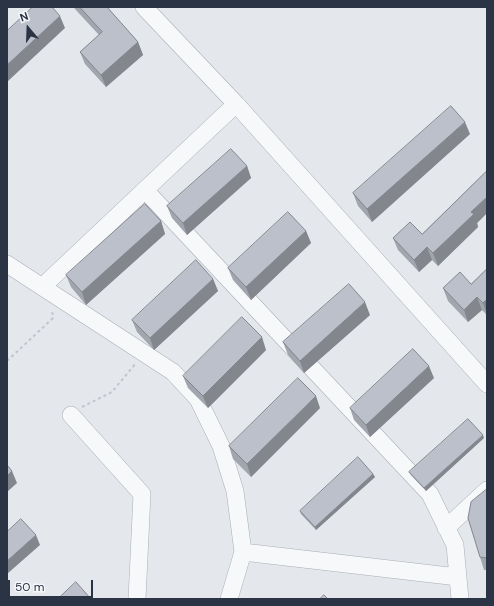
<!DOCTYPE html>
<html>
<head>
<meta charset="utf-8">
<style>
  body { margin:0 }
  #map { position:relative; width:494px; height:606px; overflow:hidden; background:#e4e7ec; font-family:"DM Sans",sans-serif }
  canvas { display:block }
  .frame { position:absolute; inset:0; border:8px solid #2b3445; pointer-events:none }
  .north { position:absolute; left:8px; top:8px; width:40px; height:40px; -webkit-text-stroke:3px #f4f6f9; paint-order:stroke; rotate:341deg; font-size:11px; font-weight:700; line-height:16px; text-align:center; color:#2b3445 }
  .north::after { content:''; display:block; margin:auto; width:14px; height:18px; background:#2b3445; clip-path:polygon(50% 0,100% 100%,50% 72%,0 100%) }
  .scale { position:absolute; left:8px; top:580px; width:85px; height:18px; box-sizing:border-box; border:2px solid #2b3445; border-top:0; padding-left:5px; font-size:12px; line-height:14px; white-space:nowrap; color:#2b3445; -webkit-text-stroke:3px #f4f6f9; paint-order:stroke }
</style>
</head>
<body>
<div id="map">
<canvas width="494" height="606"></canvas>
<div class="frame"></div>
<div class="north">N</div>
<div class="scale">50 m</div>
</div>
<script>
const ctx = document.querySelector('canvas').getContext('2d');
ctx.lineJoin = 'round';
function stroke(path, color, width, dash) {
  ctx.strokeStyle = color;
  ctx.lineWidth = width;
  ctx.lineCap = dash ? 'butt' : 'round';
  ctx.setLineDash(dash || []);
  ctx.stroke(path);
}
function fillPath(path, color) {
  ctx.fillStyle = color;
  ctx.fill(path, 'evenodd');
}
const minor = new Path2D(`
  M 144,7 L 236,104 L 487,384
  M 145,190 L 430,494 L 455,545 L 460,599
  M 7,264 L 173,372 L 198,399 L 221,446 L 235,491 L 243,552 L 229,599
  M 42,287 L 236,104
  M 71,415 L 142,494 L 137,599
  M 446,528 L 487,490
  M 243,552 L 458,577`);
stroke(minor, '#a9aeb7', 18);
stroke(new Path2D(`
  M 7,361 L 53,318 L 52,310
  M 82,407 L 112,392 L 136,363`), '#c2c5cb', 2, [3, 3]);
stroke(minor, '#f7f8fa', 17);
fillPath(new Path2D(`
  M 74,7 L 107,7 L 138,42 L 143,55 L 106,87 L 85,64 L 80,52 L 99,35 L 75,9 Z
  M 470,134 L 372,222 L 358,206 L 353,193 Z
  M 247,166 L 251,178 L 187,235 L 172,218 L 167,206 Z
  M 487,171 L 487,213 L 477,223 L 478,227 L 438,266 L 432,260 L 419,272 L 398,250 L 393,238 L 422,234 Z
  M 161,221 L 165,234 L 86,305 L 71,287 L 66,275 Z
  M 306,231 L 311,243 L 251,300 L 233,280 L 228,268 Z
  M 487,269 L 487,315 L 482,310 L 468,322 L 448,301 L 443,288 L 471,284 Z
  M 213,279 L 218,291 L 154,350 L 137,332 L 132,320 Z
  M 370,315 L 304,373 L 288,355 L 283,342 Z
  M 266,350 L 208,408 L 188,388 L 183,376 Z
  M 434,378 L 370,437 L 354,420 L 350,408 Z
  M 320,408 L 251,477 L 233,459 L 229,446 Z
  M 484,438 L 426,491 L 411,475 L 409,472 Z
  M 373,474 L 375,477 L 316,530 L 301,514 L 300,511 Z
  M 487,489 L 487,570 L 484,570 L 480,557 Z`), '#a1a5ae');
fillPath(new Path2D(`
  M 60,16 L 65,28 L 7,82 L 7,65 Z
  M 138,42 L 143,55 L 106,87 L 101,75 Z
  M 465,122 L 470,134 L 372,222 L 367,209 Z
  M 247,166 L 251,178 L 187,235 L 183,223 Z
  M 487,197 L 487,213 L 477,223 L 478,227 L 438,266 L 433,253 L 471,212 Z
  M 161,221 L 165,234 L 86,305 L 82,292 Z
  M 306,231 L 311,243 L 251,300 L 246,287 Z
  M 427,247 L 432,260 L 419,272 L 414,260 Z
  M 213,279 L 218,291 L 154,350 L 150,338 Z
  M 477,297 L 482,310 L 468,322 L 464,310 Z
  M 487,299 L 487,314 L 483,303 Z
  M 365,302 L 370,315 L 304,373 L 300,361 Z
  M 262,337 L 266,350 L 208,408 L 203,396 Z
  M 429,366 L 434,378 L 370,437 L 366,425 Z
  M 316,396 L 320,408 L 251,477 L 247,464 Z
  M 483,435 L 484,438 L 426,491 L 424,488 Z
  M 12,471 L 17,483 L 7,492 L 7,476 Z
  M 373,474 L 375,477 L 316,530 L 315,527 Z
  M 36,535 L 40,545 L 7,574 L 7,561 Z`), '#83868d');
const building = new Path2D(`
  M 33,7 L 52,7 L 60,16 L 7,65 L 7,31 Z
  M 80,7 L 107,7 L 138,42 L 101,75 L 80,52 L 102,32 Z
  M 451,106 L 465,122 L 367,209 L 353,193 Z
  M 231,149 L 247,166 L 183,223 L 167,206 Z
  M 487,171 L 487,197 L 471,212 L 474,214 L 433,253 L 427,247 L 414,260 L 393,238 L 410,222 L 422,234 Z
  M 145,204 L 161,221 L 82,292 L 66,275 Z
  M 288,212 L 306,231 L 246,287 L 228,268 Z
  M 196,260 L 213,279 L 150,338 L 132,320 Z
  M 487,269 L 487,299 L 483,303 L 477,297 L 464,310 L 443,288 L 460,272 L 471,284 Z
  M 349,284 L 365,302 L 300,361 L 283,342 Z
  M 242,317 L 262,337 L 203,396 L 183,376 Z
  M 413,349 L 429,366 L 366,425 L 350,408 Z
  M 298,378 L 316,396 L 247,464 L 229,446 Z
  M 468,419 L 483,435 L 424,488 L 409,472 Z
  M 358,457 L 373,474 L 315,527 L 300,511 Z
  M 7,465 L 12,471 L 7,476 Z
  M 487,489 L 487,558 L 480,557 L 468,518 L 471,502 Z
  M 21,519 L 36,535 L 7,561 L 7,532 Z
  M 76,582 L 91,599 L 58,599 Z
  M 324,595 L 328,599 L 320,599 Z`);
fillPath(building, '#bbc0ca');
stroke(building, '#83868d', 1);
</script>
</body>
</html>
